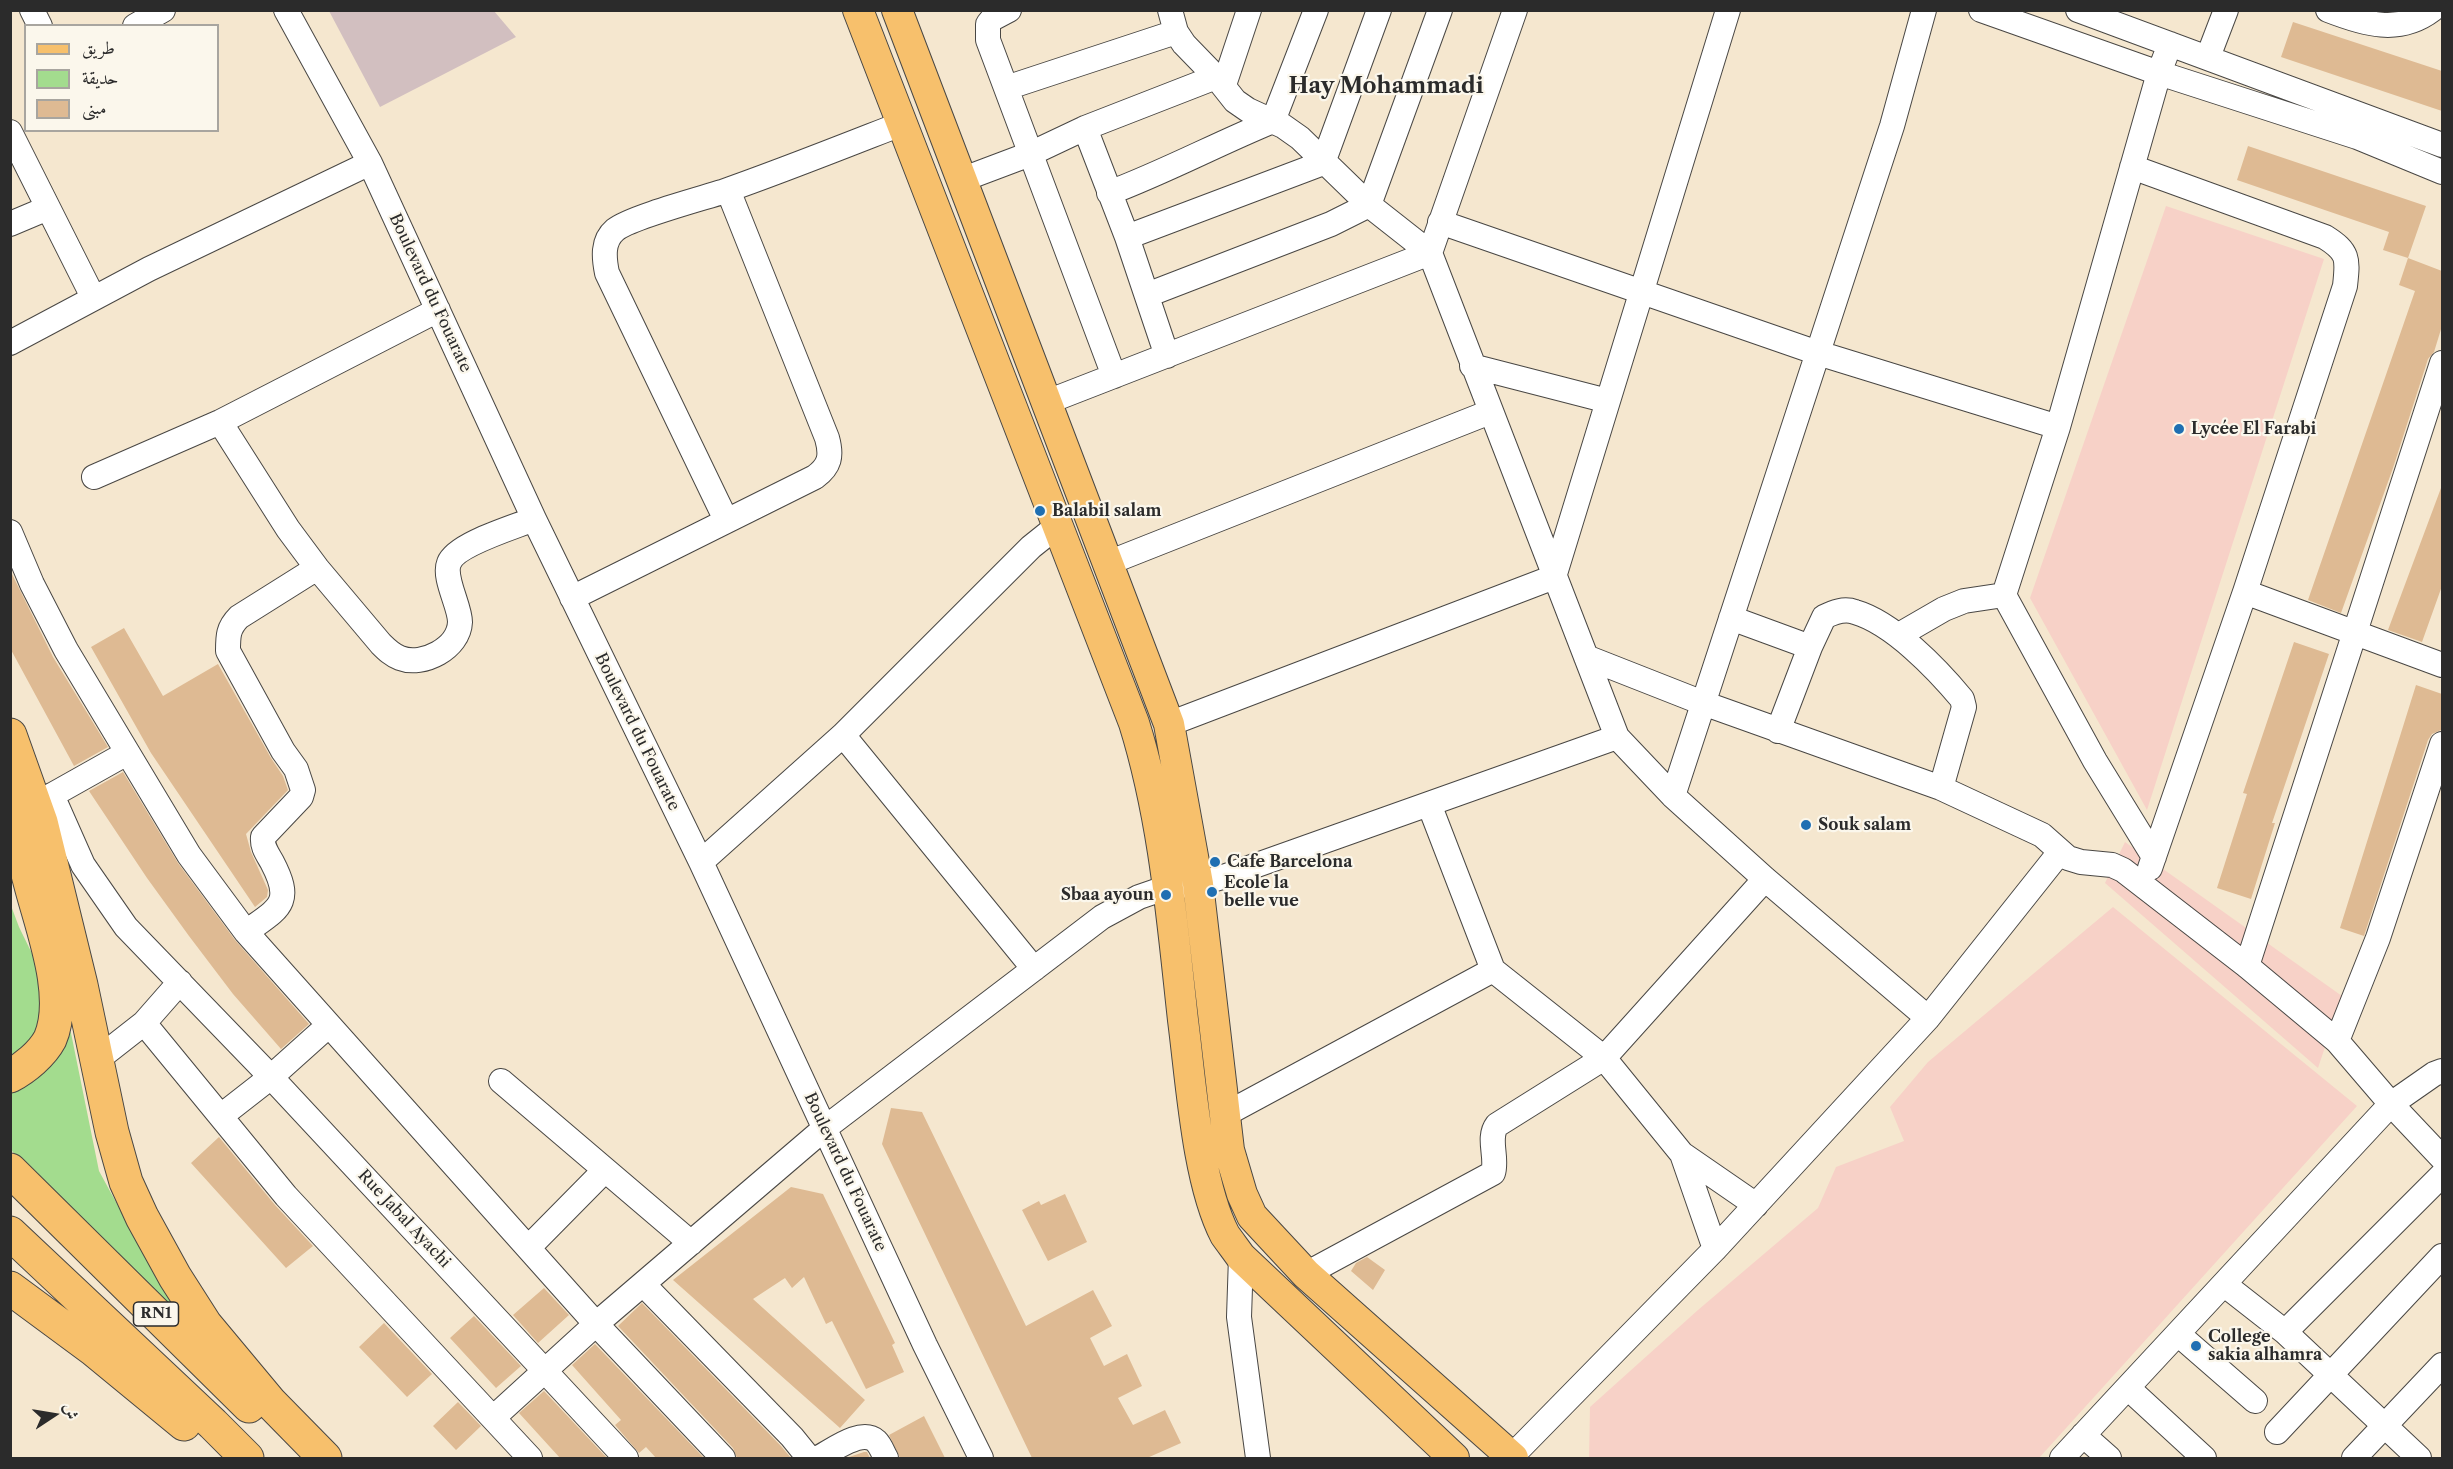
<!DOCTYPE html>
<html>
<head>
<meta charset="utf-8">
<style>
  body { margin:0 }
  #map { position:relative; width:2453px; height:1469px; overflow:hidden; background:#f5e7cf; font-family:"Libre Caslon Text",Amiri,serif }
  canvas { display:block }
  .frame { position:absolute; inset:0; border:12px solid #2b2b2b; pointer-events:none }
  .legend { position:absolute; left:24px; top:24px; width:195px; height:108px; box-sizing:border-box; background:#fbf7ec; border:2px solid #a8a59f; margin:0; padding:8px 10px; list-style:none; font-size:18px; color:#2b2b2b }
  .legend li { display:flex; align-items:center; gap:12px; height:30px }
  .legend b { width:30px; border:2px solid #a8a59f }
  .north { position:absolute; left:24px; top:1385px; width:60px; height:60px; -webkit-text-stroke:4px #fbf7ec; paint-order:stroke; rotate:78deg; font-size:16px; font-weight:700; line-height:24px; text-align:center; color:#2b2b2b }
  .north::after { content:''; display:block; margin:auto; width:21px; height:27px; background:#2b2b2b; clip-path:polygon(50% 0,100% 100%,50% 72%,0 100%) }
</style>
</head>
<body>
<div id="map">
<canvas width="2453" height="1469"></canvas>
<div class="frame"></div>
<ul class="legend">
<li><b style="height:8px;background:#f7c06c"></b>طريق</li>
<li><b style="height:16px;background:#a3dc8e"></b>حديقة</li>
<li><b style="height:16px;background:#deba93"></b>مبنى</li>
</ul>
<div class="north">ش</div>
</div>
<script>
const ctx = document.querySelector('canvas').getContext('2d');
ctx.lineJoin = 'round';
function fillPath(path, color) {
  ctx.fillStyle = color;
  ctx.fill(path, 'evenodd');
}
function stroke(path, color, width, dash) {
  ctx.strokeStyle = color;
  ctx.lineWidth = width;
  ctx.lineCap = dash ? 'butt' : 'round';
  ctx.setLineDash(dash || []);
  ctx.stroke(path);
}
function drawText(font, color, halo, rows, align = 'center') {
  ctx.font = font + ' "Libre Caslon Text",serif';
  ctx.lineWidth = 4.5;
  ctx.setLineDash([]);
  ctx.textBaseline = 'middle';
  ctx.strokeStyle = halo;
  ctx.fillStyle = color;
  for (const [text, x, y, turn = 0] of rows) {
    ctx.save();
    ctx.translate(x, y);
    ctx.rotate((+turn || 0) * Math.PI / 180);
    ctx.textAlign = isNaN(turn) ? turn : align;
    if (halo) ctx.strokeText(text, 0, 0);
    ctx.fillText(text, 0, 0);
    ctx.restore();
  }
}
fillPath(new Path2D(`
  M 2166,206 L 2324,259 L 2147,810 L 2030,598 Z
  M 2125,842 L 2342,996 L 2318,1068 L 2105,883 Z
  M 2113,907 L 2357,1106 L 2039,1458 L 1589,1458 L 1590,1407 L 1698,1310 L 1818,1208 L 1836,1167 L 1904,1141 L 1890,1107 L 1928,1062 Z`), '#f7d1c7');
fillPath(new Path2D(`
  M 329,11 L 494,11 L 516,37 L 380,107 Z`), '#d2bfc0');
fillPath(new Path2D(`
  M 10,903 L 19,927 L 71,1033 L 99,1171 L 183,1325 L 11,1150 Z`), '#a3dc8e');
fillPath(new Path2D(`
  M 2293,22 L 2442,71 L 2442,111 L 2281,57 Z
  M 2248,146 L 2426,206 L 2408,258 L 2383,250 L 2389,232 L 2237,180 Z
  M 2408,258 L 2442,271 L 2442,326 L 2434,352 L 2428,359 L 2393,468 L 2341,613 L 2308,600 L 2415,291 L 2399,285 Z
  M 2441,488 L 2442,488 L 2442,586 L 2422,642 L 2388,630 Z
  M 10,570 L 53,657 L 108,747 L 74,766 L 10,648 Z
  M 124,628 L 163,696 L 218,664 L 271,758 L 283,776 L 288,790 L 246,834 L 251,852 L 268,890 L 267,897 L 255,907 L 151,753 L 91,647 Z
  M 2294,642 L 2329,654 L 2272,823 L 2275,823 L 2251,899 L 2217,888 L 2247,794 L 2243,793 Z
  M 2416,685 L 2442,694 L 2442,727 L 2441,730 L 2432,734 L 2428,740 L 2364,936 L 2340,928 Z
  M 123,772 L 178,863 L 235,940 L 309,1024 L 281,1049 L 233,994 L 189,936 L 147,878 L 89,791 Z
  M 891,1108 L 922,1112 L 1026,1326 L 1093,1290 L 1112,1326 L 1090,1338 L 1104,1366 L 1127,1354 L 1142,1386 L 1118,1398 L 1133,1425 L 1165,1410 L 1181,1443 L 1147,1458 L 1032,1458 L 882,1144 Z
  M 219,1137 L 275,1205 L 313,1246 L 286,1268 L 191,1163 Z
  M 791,1187 L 823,1194 L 895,1343 L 892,1345 L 904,1372 L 866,1389 L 832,1321 L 826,1324 L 804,1277 L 792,1288 L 785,1278 L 753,1299 L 865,1400 L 840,1428 L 673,1280 Z
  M 1065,1194 L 1087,1242 L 1048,1261 L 1022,1210 L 1039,1201 L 1041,1205 Z
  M 1367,1257 L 1385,1270 L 1373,1290 L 1351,1271 L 1356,1263 Z
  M 544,1288 L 569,1315 L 538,1343 L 513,1315 Z
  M 642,1303 L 781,1446 L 791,1458 L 737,1458 L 733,1448 L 618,1326 Z
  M 474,1316 L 521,1366 L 496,1388 L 450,1338 Z
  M 384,1323 L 432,1374 L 407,1397 L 359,1347 Z
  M 595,1344 L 704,1458 L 656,1458 L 646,1447 L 639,1453 L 615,1425 L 621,1420 L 572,1365 Z
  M 544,1391 L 607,1458 L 560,1458 L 519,1413 Z
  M 458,1402 L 481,1426 L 456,1450 L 433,1426 Z
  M 924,1416 L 945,1458 L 900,1458 L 889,1435 Z
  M 864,1452 L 867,1452 L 870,1458 L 846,1458 Z`), '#deba93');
const minor = new Path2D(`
  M 32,10 L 40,26
  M 286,10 L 370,163 L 534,519 L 701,862 L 925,1345 L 981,1458
  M 1009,10 L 992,19 L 988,24 L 988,40 L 1114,376
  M 1170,10 L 1176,32 L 1184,44 L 1216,77 L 1235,101 L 1248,110 L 1283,126 L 1300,138 L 1369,205 L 1430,253 L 1617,737 L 1673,796 L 1765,879 L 1928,1018
  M 1981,10 L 2159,73 L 2357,137 L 2442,172
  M 2078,10 L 2442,145
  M 2328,10 C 2364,24 2399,35 2432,10
  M 135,26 L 163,10
  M 2208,57 L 2226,10
  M 1224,85 L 1249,10
  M 1006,88 L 1176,32
  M 1085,128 L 1127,237 L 1167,356
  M 10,132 L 93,297
  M 2132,167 L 2325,237 C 2349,252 2348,259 2345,286 L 2245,592 L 2442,665
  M 961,180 L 1030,154 L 1085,128 L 1216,77
  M 1109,193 C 1165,172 1217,144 1273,121 L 1316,10
  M 1440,222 L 1818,353 L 2058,427
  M 10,224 L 48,208
  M 1127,237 L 1323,163 L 1379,10
  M 1147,295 L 1331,224 L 1369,205 L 1440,10
  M 10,343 L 149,269 L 370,163
  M 1472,366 L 1608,401
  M 1047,402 L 1430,253 L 1515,10
  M 220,422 L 288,529 L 317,568 L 381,644 C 387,650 392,655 400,658 C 423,667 459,648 460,622 C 460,606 443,578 449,563 C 456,544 515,527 534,519
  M 94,477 L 220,422 L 438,310
  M 726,520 L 607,273 C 604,258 602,241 615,230 C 629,218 700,199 722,192 C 782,171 842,147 901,124
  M 10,532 L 32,584 L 66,650 L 189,855 L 246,932 L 596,1324 L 723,1458
  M 1108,563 L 1490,412
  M 572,598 L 815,477 C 830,466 832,456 827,438 L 728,190
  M 1731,618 L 1810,647
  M 1899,635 L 1944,609 L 1964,601 L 2004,595
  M 1586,657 L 1703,703 L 1941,788 L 2042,835 L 2068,858 L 2081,862 L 2112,865 L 2123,870 L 2247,966 L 2337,1041 L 2391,1104 L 2442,1158
  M 1169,724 L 1554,577 L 1728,10
  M 1778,731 L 1810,647 L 1824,617 C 1834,612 1844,608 1855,612 C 1893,623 1937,669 1962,699 L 1964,707 L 1941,788
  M 843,735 L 1034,969
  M 52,795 L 83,865 L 126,927 L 271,1077 L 626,1458
  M 1673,796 L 1892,126 L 1924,10
  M 38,803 L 127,753
  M 1429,804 L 1493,970 L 1604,1058 L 1682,1154 L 1756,1205
  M 2154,857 L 2095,761 L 2004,595 L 2058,427 L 2159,73 L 2170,44
  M 701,862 L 843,735 L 1031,547 L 1056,527
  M 2150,868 L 2245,592
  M 246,932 C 279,908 294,904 272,862 C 267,853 262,847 263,837 L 301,797 L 303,790 L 296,769 L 283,751 L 228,651 C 228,636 228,628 239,617 L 317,568
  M 2247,966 L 2442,363
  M 144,1023 L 286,1196 L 530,1458
  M 2337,1041 L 2378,938 L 2442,744
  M 98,1059 L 144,1023 L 180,982
  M 501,1081 L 691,1243
  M 1224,1115 L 1493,970
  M 221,1116 L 271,1077 L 329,1025
  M 1682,1154 L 1715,1249
  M 529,1247 L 605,1170
  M 1241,1257 L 1239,1317 L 1258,1458
  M 1306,1274 L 1493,1173 C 1498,1158 1487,1138 1497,1125 L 1604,1058 L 1765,879
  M 643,1284 L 792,1437 L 809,1458
  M 2225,1285 L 2285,1332 L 2442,1175
  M 2285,1332 L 2419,1458
  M 2178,1334 L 2255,1401
  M 2128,1388 L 2204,1458
  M 493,1418 L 596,1324 L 825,1128 L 1102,917 L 1139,897 L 1168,887 L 1198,884 L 1226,876 L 1617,737
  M 2277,1432 L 2442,1256
  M 2083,1435 L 2109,1458
  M 818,1458 C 832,1451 861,1428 876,1441 C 881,1446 883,1453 886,1458
  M 1510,1458 L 1715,1249 L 1928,1018 L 2060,852
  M 2062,1458 L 2391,1104 L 2434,1074 L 2442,1071
  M 2354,1458 L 2442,1365`);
const major = new Path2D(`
  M 858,10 L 1134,723 C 1164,819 1172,920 1183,1020 C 1191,1081 1197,1181 1225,1235 C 1230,1242 1236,1250 1241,1257 L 1454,1458
  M 897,10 L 1169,724 L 1198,884 L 1229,1150 L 1242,1194 L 1252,1216 L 1306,1274 L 1513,1458`);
const highway = new Path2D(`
  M 10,735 L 41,822 L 81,985 L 112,1132 L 126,1182 L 142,1217 L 175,1277 L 205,1324 L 270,1402 L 325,1458
  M 10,806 C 18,831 23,856 30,882 C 41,926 69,995 50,1039 C 42,1054 25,1068 10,1076
  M 10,1170 L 249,1406
  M 10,1233 L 213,1424 L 247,1458
  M 10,1288 L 94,1350 L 184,1424`);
stroke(minor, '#494744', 26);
stroke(major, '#494744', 32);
stroke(highway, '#494744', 35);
stroke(minor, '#fff', 24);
stroke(major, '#f7c06c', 30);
stroke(highway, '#f7c06c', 33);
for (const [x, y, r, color] of [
  [2179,429,6,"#1f6fb2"],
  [1040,511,6,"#1f6fb2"],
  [1806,825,6,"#1f6fb2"],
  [1215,862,6,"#1f6fb2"],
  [1212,892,6,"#1f6fb2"],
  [1166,895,6,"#1f6fb2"],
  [2196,1346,6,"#1f6fb2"]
]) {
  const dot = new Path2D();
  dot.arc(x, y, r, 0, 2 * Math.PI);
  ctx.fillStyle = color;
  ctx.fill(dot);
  stroke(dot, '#fbf7ec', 2);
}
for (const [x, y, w] of [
  [156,1314,45]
]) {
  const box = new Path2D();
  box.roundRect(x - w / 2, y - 12, w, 24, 4.5);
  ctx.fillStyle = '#fbf7ec';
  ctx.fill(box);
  stroke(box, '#2b2b2b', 1.5);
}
drawText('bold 15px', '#2b2b2b', null, [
  ["RN1",156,1314]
]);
drawText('16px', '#2b2b2b', '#fbf7ec', [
  ["Boulevard du Fouarate",430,293,65],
  ["Boulevard du Fouarate",637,732,64],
  ["Boulevard du Fouarate",845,1172,65],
  ["Rue Jabal Ayachi",404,1219,47]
]);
drawText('bold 16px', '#2b2b2b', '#fbf7ec', [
  ["Lycée El Farabi",2191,429],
  ["Balabil salam",1052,511],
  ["Souk salam",1818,825],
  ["Cafe Barcelona",1227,862],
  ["Ecole la",1224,883],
  ["belle vue",1224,901],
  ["Sbaa ayoun",1154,895,"right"],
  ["College",2208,1337],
  ["sakia alhamra",2208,1355]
], 'left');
drawText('bold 22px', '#2b2b2b', '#fbf7ec', [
  ["Hay Mohammadi",1386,87]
]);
</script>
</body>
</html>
